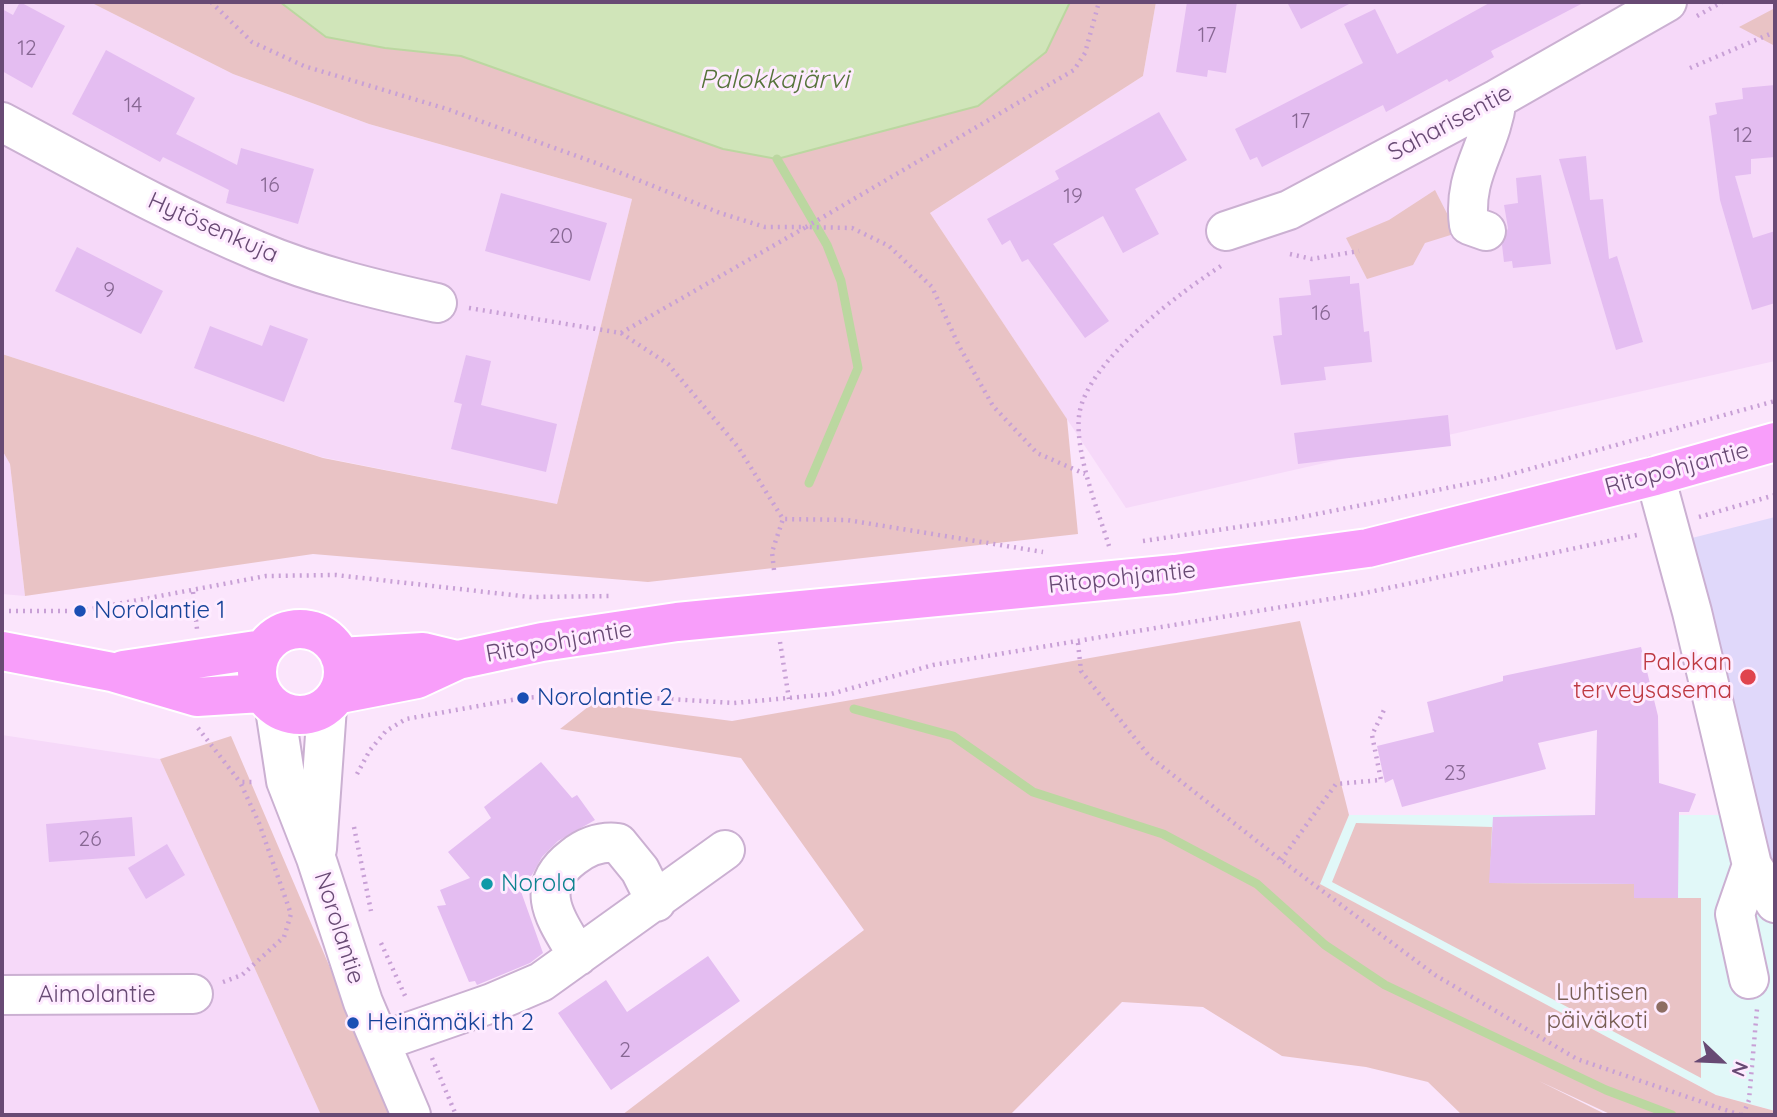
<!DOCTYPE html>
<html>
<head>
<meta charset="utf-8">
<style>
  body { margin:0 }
  #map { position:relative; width:1777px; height:1117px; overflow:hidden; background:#fbe5fc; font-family:Quicksand,sans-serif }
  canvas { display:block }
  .frame { position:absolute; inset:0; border:4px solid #684a74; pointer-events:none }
  .north { position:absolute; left:1686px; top:1026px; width:70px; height:70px; -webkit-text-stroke:5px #feebff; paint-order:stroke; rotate:113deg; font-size:19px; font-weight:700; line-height:28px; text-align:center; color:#684a74 }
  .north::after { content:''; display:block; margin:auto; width:24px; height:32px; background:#684a74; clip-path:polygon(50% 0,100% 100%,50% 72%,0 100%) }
</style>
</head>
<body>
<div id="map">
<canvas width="1777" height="1117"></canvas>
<div class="frame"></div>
<div class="north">N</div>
</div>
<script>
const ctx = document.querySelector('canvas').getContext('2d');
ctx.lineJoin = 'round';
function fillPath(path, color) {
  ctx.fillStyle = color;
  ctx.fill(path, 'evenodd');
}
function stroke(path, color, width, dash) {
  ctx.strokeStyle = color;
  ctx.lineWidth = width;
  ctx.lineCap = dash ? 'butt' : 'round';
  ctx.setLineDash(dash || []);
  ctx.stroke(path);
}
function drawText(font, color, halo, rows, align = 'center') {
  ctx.font = font + ' Quicksand,sans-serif';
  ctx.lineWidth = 6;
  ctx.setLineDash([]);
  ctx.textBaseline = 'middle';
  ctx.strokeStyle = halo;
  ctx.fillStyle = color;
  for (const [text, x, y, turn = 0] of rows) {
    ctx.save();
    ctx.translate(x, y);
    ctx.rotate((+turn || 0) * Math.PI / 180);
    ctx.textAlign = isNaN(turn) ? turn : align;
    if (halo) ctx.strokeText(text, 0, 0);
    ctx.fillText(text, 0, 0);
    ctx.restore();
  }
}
fillPath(new Path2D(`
  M 2,2 L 90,2 L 233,74 L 369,124 L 632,199 L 557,504 L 321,457 L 2,354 Z
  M 1156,2 L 1775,2 L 1775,361 L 1126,508 L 930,213 L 1143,76 Z
  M 2,450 L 10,464 L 25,596 L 2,594 Z
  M 2,735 L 160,759 L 321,1115 L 2,1115 Z`), '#f6d9f9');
fillPath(new Path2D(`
  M 1349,815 L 1754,815 L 1775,918 L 1775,1111 L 1716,1095 L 1319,884 Z`), '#e1f8f8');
fillPath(new Path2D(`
  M 1775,517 L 1775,918 L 1688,539 Z`), '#e0d8fa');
fillPath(new Path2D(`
  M 90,2 L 280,2 L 326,37 L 385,48 L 461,56 L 723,149 L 777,159 L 978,106 L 1046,52 L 1070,2 L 1156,2 L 1143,76 L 930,213 L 1067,419 L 1078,534 L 648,582 L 313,554 L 25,596 L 10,464 L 2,450 L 2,354 L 323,458 L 557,504 L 632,199 L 369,124 L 233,74 Z
  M 1775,8 L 1775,46 L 1739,27 Z
  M 1435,190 L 1457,233 L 1425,243 L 1413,265 L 1367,279 L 1346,238 L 1389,220 Z
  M 1300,621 L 1349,815 L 1320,884 L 1716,1095 L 1775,1111 L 1775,1115 L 1612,1115 L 1539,1081 L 1607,1115 L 1462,1115 L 1428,1082 L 1366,1067 L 1282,1056 L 1203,1007 L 1122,1002 L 1010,1115 L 622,1115 L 864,930 L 741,758 L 560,729 L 593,703 L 732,721 Z
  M 231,736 L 393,1115 L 321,1115 L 160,759 Z
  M 1356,823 L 1492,827 L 1490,883 L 1634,884 L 1635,898 L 1701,898 L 1701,1078 L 1332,882 Z`), '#e9c3c5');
const water = new Path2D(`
  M 280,2 L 1070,2 L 1046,52 L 978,106 L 777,159 L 723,149 L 461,56 L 385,48 L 326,37 Z`);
fillPath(water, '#d0e5b9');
stroke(water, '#bbd7a0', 2);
stroke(new Path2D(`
  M 777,159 L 827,245 L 841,281 L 858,368 L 809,483
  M 854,709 L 953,736 L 1033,792 L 1163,834 L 1257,884 L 1325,945 L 1385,985 L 1606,1090 L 1672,1115`), '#bbd7a0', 9);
fillPath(new Path2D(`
  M 20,2 L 65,26 L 32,88 L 2,71 L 2,9 L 13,15 Z
  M 1187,2 L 1237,2 L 1226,73 L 1208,70 L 1207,77 L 1176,72 Z
  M 1287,2 L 1353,2 L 1301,29 Z
  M 1491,2 L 1585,2 L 1491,51 L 1494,57 L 1449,82 L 1447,79 L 1386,112 L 1383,105 L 1262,167 L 1257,157 L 1250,160 L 1235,129 L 1363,63 L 1344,24 L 1375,9 L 1397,54 Z
  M 106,50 L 195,98 L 176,134 L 237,165 L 241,148 L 314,169 L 298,224 L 226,203 L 229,190 L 163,157 L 160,162 L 72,114 Z
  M 1775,85 L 1775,157 L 1751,159 L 1751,174 L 1735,176 L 1753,238 L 1775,231 L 1775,303 L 1752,310 L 1720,200 L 1709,116 L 1717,114 L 1715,103 L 1743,99 L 1742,88 Z
  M 1159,112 L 1187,160 L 1135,189 L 1159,234 L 1123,253 L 1103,216 L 1053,244 L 1109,321 L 1085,338 L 1028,259 L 1022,262 L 1010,240 L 1002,245 L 987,219 L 1059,179 L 1055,171 Z
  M 1586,156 L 1590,200 L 1603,199 L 1609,259 L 1617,256 L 1643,342 L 1616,350 L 1559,159 Z
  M 1541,175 L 1551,264 L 1513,268 L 1512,261 L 1504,262 L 1502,245 L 1508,228 L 1504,205 L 1518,203 L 1516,178 Z
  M 501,193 L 607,223 L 590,281 L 485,251 Z
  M 77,247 L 163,291 L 141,334 L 55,291 Z
  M 1350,276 L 1350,284 L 1359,283 L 1364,332 L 1369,331 L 1372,362 L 1324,367 L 1326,380 L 1281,385 L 1273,336 L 1282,335 L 1279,298 L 1311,295 L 1309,280 Z
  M 270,325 L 308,339 L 284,402 L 194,368 L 210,326 L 262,346 Z
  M 466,355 L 491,361 L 481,405 L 557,424 L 546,472 L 451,449 L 462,404 L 454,402 Z
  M 1448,415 L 1451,446 L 1298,464 L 1294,433 Z
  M 1641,647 L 1658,716 L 1659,783 L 1696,794 L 1689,812 L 1679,812 L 1678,898 L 1634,898 L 1634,884 L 1489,883 L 1493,817 L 1595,815 L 1597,730 L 1538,743 L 1546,769 L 1402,807 L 1393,779 L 1385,783 L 1377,746 L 1434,732 L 1427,702 L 1503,681 L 1503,676 Z
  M 541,762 L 572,798 L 577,795 L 595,820 L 558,841 L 542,857 L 532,875 L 519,886 L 543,953 L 530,963 L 477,985 L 475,981 L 469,982 L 437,906 L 446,905 L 440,890 L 470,878 L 448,852 L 491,818 L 484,807 Z
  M 132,817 L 135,856 L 49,862 L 46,824 Z
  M 167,844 L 185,875 L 146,899 L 128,868 Z
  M 708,956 L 740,1001 L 611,1090 L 558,1013 L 606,980 L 627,1012 Z`), '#e4bdf1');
const minor = new Path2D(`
  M 2,122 C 87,167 169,214 258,251 C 315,275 378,290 437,303
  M 1226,231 L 1289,210 L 1497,99 L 1667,2
  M 1486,231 L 1469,225 C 1462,174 1491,148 1497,99
  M 1655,476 L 1692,612 L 1752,865 L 1735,914 L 1749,979
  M 275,709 L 286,781 L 316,858 L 363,1002 L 411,1115
  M 317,849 L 327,707
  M 1752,865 L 1775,903
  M 578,956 C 557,920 531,889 573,857 C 587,846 601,841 618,843 L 640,870 L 656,902
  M 2,995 L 193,994
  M 380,1042 L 492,1003 L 541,982 L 725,850`);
const major = new Path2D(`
  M257 672a43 43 0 1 1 86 0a43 43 0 1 1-86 0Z
  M 2,651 L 112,672 L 197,697 L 261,693
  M 340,657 L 423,652 L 456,660
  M 123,670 L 263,649
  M 340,694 L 417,679 L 458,660 L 542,642 L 677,622 L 1175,574 L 1368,548 L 1655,476 L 1775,442`);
stroke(minor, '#cbb0d2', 42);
stroke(major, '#fff', 42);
stroke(new Path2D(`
  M 211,2 L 252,42 L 304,66 L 447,109 L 596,163 L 720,213 L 765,227 L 806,227 L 1074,70 L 1085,53 L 1099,2
  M 1697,16 L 1722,2
  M 1690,68 L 1770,34
  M 1290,254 L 1312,259 L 1359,251
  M 469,308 L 621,333 L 668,364 L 738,447 L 783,519 L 847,520 L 1043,552
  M 621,333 L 806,227 L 852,228 L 889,246 L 932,287 L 959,346 L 993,406 L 1037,453 L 1085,474
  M 1699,517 L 1775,495
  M 1143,541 L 1292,519 L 1497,478 L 1775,401
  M 1109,546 C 1098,510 1075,454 1079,416 C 1085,362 1182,291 1224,264
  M 774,570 L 772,552 L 783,519
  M 193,592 L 197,629
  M 2,611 L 80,611 L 266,576 L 336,575 L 530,597 L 612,596
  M 780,642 L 789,699
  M 1078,643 L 1081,671 L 1150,757 L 1281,860 L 1435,975 L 1577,1059 L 1740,1115
  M 198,728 L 240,782
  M 357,774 L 370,750 L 386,731 L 406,719 L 523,698 L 588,694 L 734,703 L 831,694 L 933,665 L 1360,594 L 1637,535
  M 354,827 L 371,911
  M 1281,860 L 1336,784 L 1381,780 L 1372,735 L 1384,710
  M 381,943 L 406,998
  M 223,982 L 242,975 L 284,937 L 291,914 L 259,823 L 240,782 L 254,782
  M 432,1058 L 456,1115
  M 1743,1115 L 1749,1100 L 1757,1009`), '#c8a0d6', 4.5, [2, 5]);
stroke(minor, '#fff', 38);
stroke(major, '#f89efa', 38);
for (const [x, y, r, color] of [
  [80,611,7,"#1a4fb4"],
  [1748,677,9,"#e0444e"],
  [523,698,7,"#1a4fb4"],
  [487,884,7,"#0f9aa8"],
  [1662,1007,7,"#8d6e63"],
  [353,1023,7,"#1a4fb4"]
]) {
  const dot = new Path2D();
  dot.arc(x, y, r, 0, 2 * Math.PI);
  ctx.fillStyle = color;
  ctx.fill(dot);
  stroke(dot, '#feebff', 2.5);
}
drawText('21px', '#876793', null, [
  ["17",1207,36],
  ["12",27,49],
  ["14",133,106],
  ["17",1301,122],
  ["12",1743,136],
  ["16",270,186],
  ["19",1073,197],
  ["20",561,237],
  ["9",109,291],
  ["16",1321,314],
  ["23",1455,774],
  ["26",90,840],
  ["2",625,1051]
]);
drawText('24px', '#684a74', '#feebff', [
  ["Saharisentie",1450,123,-28],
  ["Hytösenkuja",213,228,24],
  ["Ritopohjantie",1677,469,-15],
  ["Ritopohjantie",1122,578,-6],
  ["Ritopohjantie",559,642,-10],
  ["Norolantie",339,928,72],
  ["Aimolantie",97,995]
]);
drawText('24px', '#164399', '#feebff', [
  ["Norolantie 1",94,611],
  ["Norolantie 2",537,698],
  ["Heinämäki th 2",367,1023]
], 'left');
drawText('24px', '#be3a42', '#feebff', [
  ["Palokan",1732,663],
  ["terveysasema",1732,691]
], 'right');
drawText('24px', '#0d838f', '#feebff', [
  ["Norola",501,884]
], 'left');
drawText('24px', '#785e54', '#feebff', [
  ["Luhtisen",1648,993],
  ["päiväkoti",1648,1021]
], 'right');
drawText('italic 26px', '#56733b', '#feebff', [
  ["Palokkajärvi",774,80]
]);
</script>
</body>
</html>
